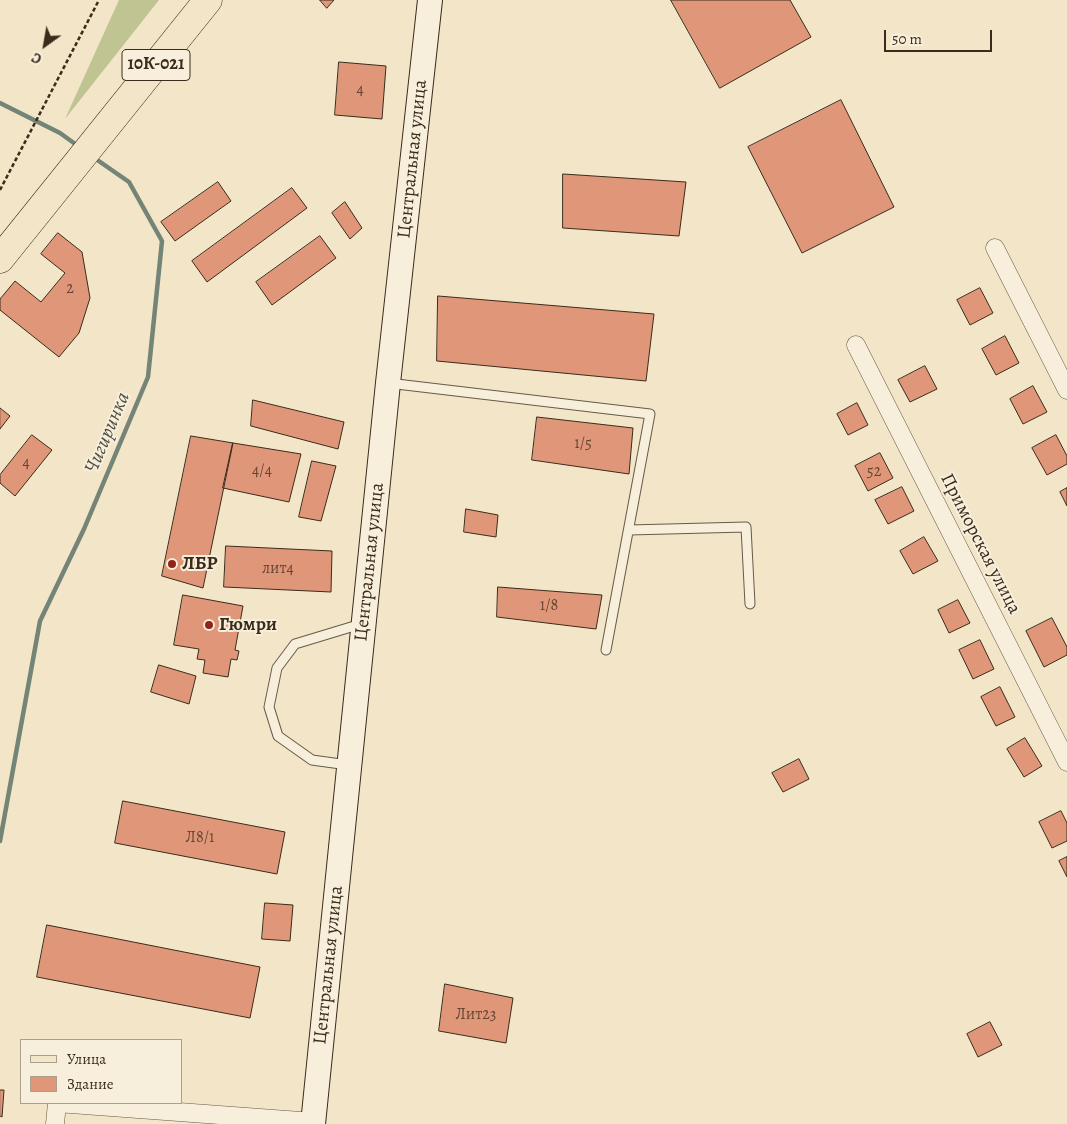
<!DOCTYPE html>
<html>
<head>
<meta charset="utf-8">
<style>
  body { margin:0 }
  #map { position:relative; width:1067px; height:1124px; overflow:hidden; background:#f2e5c8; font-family:Alegreya,serif }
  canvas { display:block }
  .legend { position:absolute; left:20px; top:1039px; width:162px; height:65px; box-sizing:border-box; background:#f7eedb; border:1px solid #aba08e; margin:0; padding:6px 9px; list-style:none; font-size:15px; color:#3a2b1b }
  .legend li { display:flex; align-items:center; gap:10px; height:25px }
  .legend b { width:25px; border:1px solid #aba08e }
  .north { position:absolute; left:20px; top:20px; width:50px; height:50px; -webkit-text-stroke:4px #f7eedb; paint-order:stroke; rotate:212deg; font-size:14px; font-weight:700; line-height:20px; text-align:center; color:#3a2b1b }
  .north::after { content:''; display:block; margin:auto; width:18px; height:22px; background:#3a2b1b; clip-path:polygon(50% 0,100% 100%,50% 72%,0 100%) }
  .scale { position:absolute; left:884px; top:30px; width:108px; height:22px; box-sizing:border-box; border:2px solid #3a2b1b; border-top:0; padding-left:6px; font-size:15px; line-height:18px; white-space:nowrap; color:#3a2b1b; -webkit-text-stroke:4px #f7eedb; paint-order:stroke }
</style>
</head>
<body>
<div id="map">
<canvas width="1067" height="1124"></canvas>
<ul class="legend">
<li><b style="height:6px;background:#f2e5c8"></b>Улица</li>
<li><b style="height:14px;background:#e09779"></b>Здание</li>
</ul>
<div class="north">С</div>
<div class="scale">50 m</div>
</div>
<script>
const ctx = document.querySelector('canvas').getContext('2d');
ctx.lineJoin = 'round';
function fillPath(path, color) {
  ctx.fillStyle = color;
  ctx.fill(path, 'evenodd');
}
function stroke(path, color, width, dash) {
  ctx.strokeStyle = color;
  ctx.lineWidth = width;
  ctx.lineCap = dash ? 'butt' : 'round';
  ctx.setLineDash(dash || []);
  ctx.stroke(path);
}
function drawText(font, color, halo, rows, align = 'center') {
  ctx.font = font + ' Alegreya,serif';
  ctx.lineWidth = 4;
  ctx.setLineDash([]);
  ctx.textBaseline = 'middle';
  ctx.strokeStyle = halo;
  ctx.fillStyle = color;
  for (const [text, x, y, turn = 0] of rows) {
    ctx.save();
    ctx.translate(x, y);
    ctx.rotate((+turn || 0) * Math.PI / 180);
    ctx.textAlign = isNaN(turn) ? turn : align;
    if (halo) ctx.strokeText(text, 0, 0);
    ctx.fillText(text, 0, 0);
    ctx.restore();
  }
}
fillPath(new Path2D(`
  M 119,0 L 159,0 L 65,119 Z`), '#c0c392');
stroke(new Path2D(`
  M 0,103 L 60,133 L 78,146
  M 0,841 L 40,621 L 84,529 L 148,377 L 162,241 L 129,182 L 93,157`), '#748477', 4.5);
const building = new Path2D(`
  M 320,0 L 334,0 L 327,8 Z
  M 671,0 L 790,0 L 811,37 L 720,88 Z
  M 339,62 L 386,66 L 382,119 L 335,115 Z
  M 841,100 L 894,207 L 802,253 L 748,147 Z
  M 563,174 L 686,182 L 679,236 L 563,228 Z
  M 218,182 L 231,201 L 175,241 L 161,222 Z
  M 292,188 L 307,208 L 207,282 L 192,261 Z
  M 345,202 L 362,228 L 350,239 L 332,213 Z
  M 58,233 L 82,252 L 90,298 L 79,333 L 59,357 L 0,310 L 0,299 L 15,281 L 41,302 L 65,273 L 41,254 Z
  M 320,236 L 336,258 L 272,305 L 256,282 Z
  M 980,288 L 993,313 L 970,325 L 957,300 Z
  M 438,296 L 654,314 L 646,381 L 437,361 Z
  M 1005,336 L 1019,363 L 996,375 L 982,349 Z
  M 925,366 L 937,389 L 910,402 L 898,380 Z
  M 1033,386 L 1047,412 L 1023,424 L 1010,399 Z
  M 253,400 L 344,422 L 338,449 L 251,426 Z
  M 857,403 L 868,425 L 848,435 L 837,414 Z
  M 0,408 L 10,416 L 0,429 Z
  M 537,417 L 633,428 L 629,474 L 532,460 Z
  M 32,435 L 52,450 L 15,496 L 0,483 L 0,475 Z
  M 1056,435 L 1067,456 L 1067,464 L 1047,475 L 1032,448 Z
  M 191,436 L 233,443 L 203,588 L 162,576 Z
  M 233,443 L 301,454 L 289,502 L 223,488 Z
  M 880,453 L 893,478 L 868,491 L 855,466 Z
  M 312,461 L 336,466 L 321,521 L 299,517 Z
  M 902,487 L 914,511 L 888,524 L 875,500 Z
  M 1067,488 L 1067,506 L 1060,492 Z
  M 466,509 L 498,515 L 496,537 L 464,532 Z
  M 924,537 L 938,561 L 913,574 L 900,551 Z
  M 226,546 L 332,551 L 331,592 L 224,587 Z
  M 498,587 L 602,595 L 596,629 L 497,617 Z
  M 183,595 L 243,606 L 235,650 L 239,651 L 237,660 L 231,659 L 228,677 L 203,673 L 205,660 L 197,659 L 199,649 L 174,645 Z
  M 958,600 L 970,623 L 949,633 L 938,610 Z
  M 1052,618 L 1067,647 L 1067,655 L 1044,667 L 1026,631 Z
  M 980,640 L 994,669 L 973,679 L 959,650 Z
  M 159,665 L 196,676 L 189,704 L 151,692 Z
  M 1000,687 L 1015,717 L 996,726 L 981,697 Z
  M 1025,738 L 1042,766 L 1024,777 L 1007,749 Z
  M 799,759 L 809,779 L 783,792 L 772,773 Z
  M 123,801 L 285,832 L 277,874 L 115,843 Z
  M 1061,811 L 1067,823 L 1067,841 L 1052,848 L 1039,822 Z
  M 1067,857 L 1067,877 L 1059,861 Z
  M 265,903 L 293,905 L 290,941 L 262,939 Z
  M 47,925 L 260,967 L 250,1018 L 37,977 Z
  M 445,984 L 513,998 L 506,1043 L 439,1031 Z
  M 990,1022 L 1002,1045 L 978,1057 L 967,1034 Z
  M 0,1090 L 4,1090 L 2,1117 L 0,1116 Z`);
fillPath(building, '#e09779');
stroke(building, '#3a2b1b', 1);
const lane = new Path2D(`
  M 388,383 L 650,414 L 606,650
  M 629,530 L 746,527 L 750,604
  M 348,765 L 312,760 L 278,736 L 269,707 L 277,668 L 295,644 L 361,624`);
const street = new Path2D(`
  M 995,248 L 1067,390
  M 856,345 L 1067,762
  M 55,1124 L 57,1103 L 314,1122`);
const secondary = new Path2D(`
  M 313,1124 L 388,383 L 430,0`);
const primary = new Path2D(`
  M 0,259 L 208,0`);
stroke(lane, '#685a46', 11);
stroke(street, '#685a46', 19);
stroke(secondary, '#3a2b1b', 26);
stroke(primary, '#3a2b1b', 29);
stroke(new Path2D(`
  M 0,190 L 99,0`), '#3a2b1b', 2.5, [4, 2.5]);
stroke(lane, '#f7eedb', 9);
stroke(street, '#f7eedb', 18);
stroke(secondary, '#f7eedb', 24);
stroke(primary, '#f2e5c8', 28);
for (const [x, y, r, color] of [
  [172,564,5,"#8f2418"],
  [209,625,5,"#8f2418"]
]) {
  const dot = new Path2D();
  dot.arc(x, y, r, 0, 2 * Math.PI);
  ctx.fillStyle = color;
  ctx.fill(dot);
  stroke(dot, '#f7eedb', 2);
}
drawText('16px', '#644632', null, [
  ["4",360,90],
  ["2",70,289],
  ["1/5",583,444],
  ["4",26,463],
  ["4/4",262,471],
  ["52",874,472],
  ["лит4",278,569],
  ["1/8",549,606],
  ["Л8/1",200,838],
  ["Лит23",476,1015]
]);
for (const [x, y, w] of [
  [156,65,68]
]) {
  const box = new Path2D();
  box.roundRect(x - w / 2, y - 15.5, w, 31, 4);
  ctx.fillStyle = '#f7eedb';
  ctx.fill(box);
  stroke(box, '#3a2b1b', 1);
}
drawText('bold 18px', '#3a2b1b', null, [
  ["10К-021",156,65]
]);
drawText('19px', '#3a2b1b', '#f7eedb', [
  ["Центральная улица",413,159,-84],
  ["Приморская улица",980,544,63],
  ["Центральная улица",370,562,-84],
  ["Центральная улица",329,965,-84]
]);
drawText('bold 19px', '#3a2b1b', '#f7eedb', [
  ["ЛБР",182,564],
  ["Гюмри",219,625]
], 'left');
drawText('italic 20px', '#525041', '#f7eedb', [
  ["Чигиринка",108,433,-67]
]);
</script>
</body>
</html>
